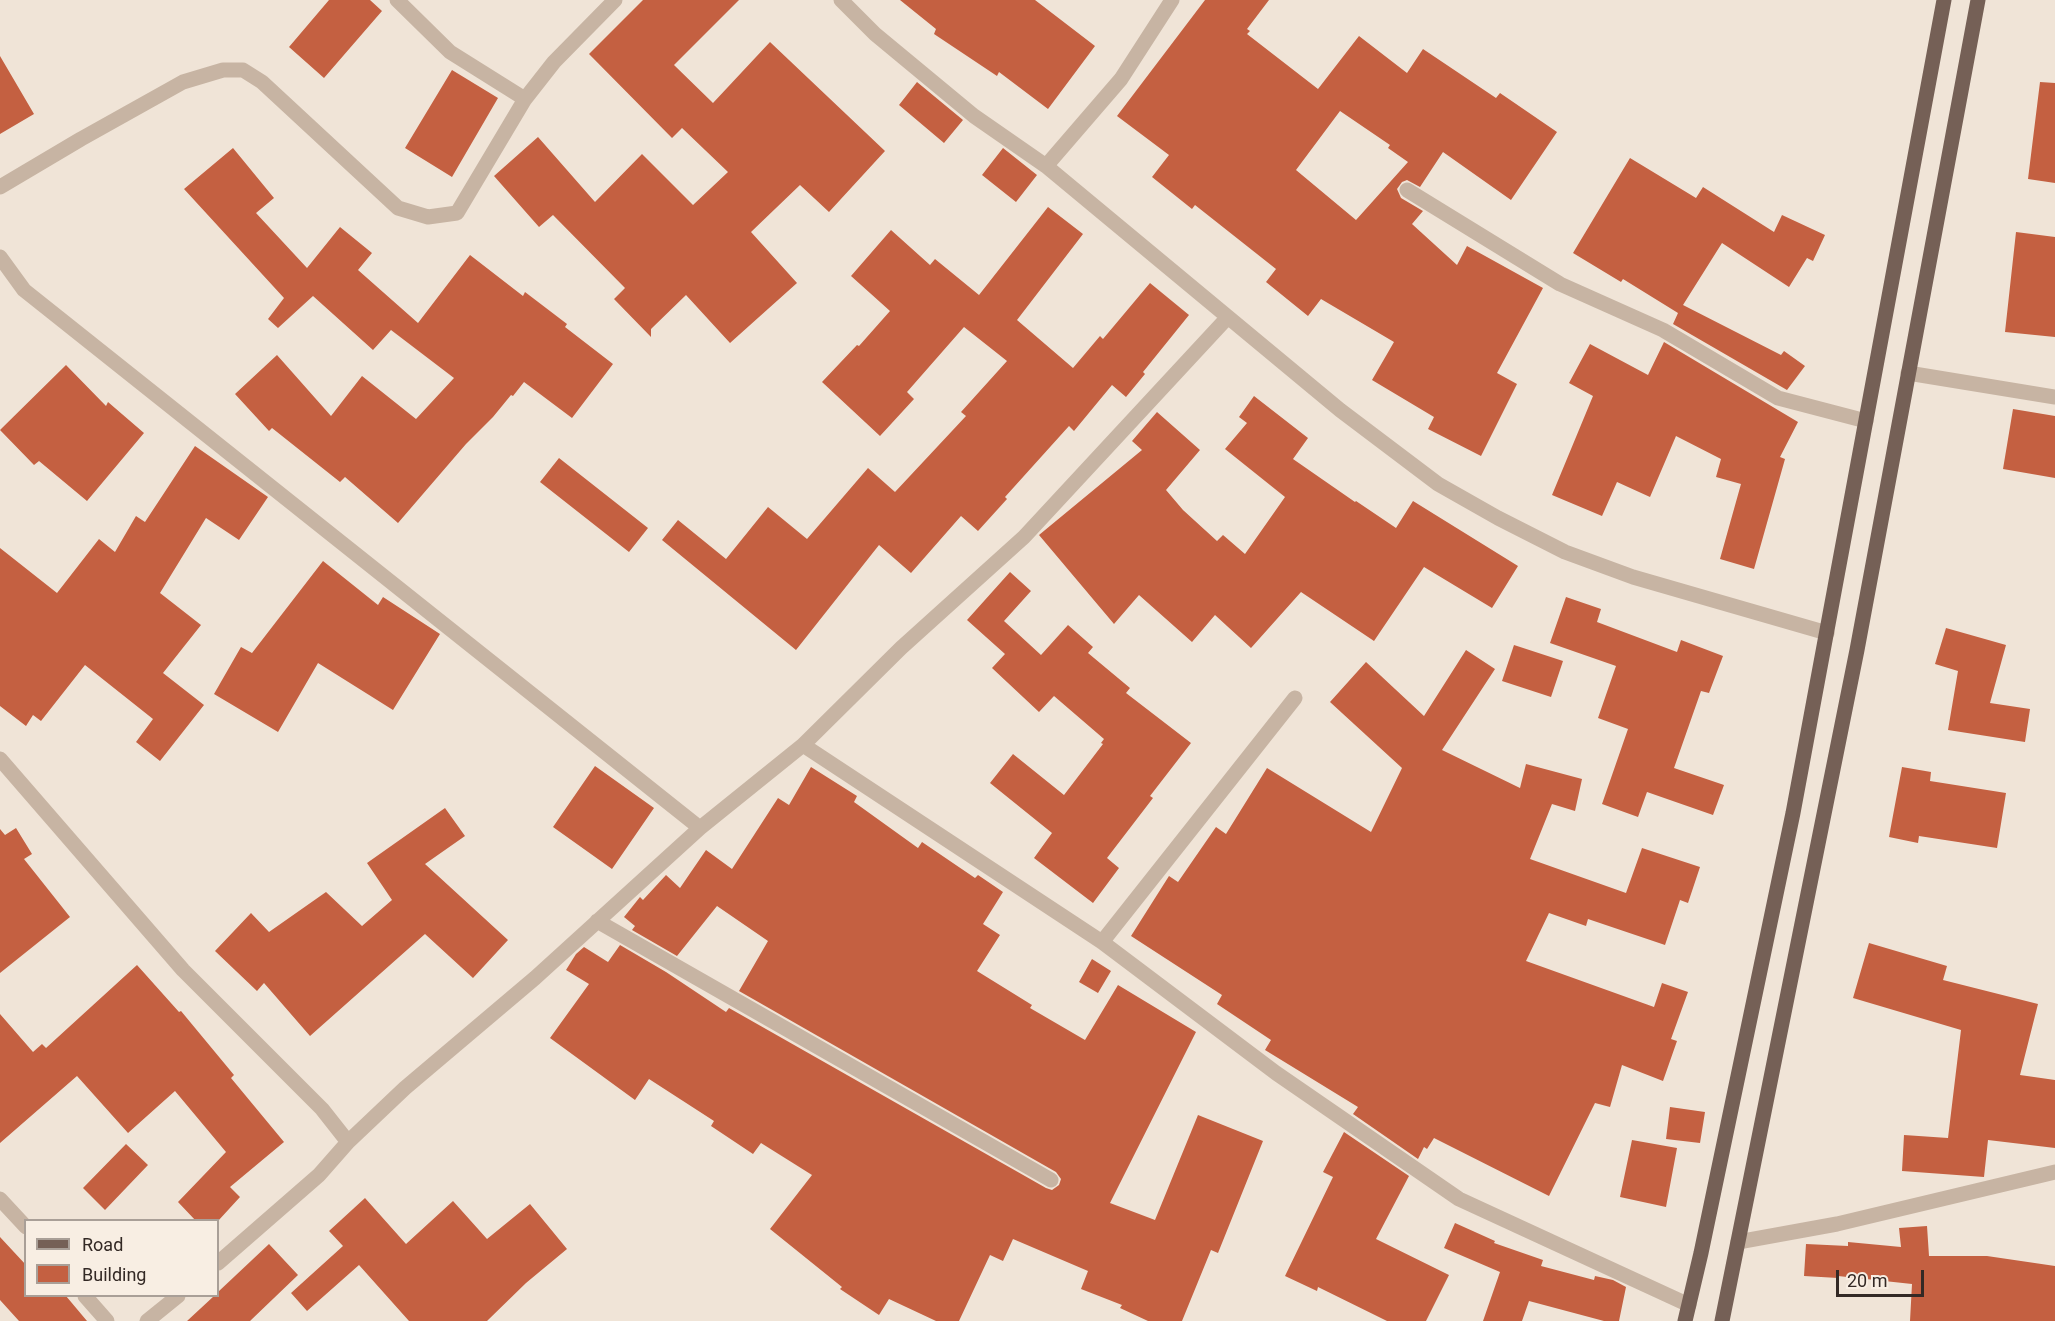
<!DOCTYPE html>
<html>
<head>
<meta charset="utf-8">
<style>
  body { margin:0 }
  #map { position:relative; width:2055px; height:1321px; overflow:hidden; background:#f0e4d7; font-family:Roboto,sans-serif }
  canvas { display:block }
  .legend { position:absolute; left:24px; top:1219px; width:195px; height:78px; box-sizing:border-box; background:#f8eee3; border:2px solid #a99f97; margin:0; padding:8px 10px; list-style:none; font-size:18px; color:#332925 }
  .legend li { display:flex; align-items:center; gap:12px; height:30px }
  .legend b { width:30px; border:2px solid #a99f97 }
  .scale { position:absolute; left:1836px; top:1270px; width:88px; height:27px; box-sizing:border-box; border:3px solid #332925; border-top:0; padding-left:8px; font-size:18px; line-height:21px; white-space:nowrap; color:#332925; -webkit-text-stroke:4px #f8eee3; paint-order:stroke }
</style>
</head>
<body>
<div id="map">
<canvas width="2055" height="1321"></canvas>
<ul class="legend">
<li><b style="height:8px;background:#756056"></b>Road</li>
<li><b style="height:16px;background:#c46041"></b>Building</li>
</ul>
<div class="scale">20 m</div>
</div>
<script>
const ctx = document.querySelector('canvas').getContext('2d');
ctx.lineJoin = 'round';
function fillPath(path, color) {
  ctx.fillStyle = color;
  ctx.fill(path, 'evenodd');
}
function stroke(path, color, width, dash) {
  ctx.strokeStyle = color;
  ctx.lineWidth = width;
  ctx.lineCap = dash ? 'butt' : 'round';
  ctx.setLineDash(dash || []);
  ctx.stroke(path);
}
fillPath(new Path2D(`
  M 329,0 L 370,0 L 382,11 L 324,78 L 289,47 Z
  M 643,0 L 739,0 L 674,65 L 713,103 L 770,42 L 885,151 L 829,212 L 800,185 L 751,232 L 797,283 L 730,343 L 686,295 L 651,329 L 651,337 L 614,299 L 625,288 L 553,215 L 539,227 L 494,176 L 538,137 L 595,202 L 642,154 L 693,205 L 728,172 L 682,128 L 672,138 L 589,54 Z
  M 900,0 L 1035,0 L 1095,46 L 1048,109 L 999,72 L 997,76 L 934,34 L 936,29 Z
  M 1205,0 L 1269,0 L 1247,29 L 1250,31 L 1247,34 L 1318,89 L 1359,36 L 1407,73 L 1423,49 L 1496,98 L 1500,93 L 1557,132 L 1511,200 L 1443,152 L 1420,187 L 1407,180 L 1402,182 L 1397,189 L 1401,198 L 1423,211 L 1412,224 L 1457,265 L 1467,246 L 1543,288 L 1497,373 L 1517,384 L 1481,456 L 1428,429 L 1434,417 L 1372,380 L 1394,342 L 1321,299 L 1308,316 L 1266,282 L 1276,269 L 1195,205 L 1192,209 L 1152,177 L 1169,155 L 1117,116 ZM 1340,111 L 1390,145 L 1388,148 L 1408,162 L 1356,220 L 1296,170 Z
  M 0,56 L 34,114 L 0,134 Z
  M 452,70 L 498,98 L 452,177 L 405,148 Z
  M 917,82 L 963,120 L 944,143 L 899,105 Z
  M 2040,82 L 2055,83 L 2055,183 L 2028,179 Z
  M 233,148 L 274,198 L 256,213 L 307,268 L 340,227 L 372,253 L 358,270 L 418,323 L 470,255 L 523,296 L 525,292 L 567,324 L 565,327 L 613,364 L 572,418 L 524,382 L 513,396 L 511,395 L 493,417 L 466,444 L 398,523 L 345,477 L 340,482 L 272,428 L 269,431 L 235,394 L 277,355 L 331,416 L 362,376 L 416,419 L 454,378 L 391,330 L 373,350 L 313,296 L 278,328 L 268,319 L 284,298 L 184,189 Z
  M 1003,148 L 1037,175 L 1016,202 L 982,175 Z
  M 1630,158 L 1696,198 L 1703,187 L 1774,232 L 1782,215 L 1825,235 L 1813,261 L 1807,258 L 1789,287 L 1722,243 L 1683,305 L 1781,355 L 1784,351 L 1805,366 L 1787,390 L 1673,324 L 1678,313 L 1623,279 L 1621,282 L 1573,253 Z
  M 1048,207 L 1083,234 L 1017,320 L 1073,368 L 1100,336 L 1103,339 L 1150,283 L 1189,315 L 1143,372 L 1145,374 L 1126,397 L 1112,385 L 1074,431 L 1069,426 L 1005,497 L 1007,499 L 978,531 L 961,516 L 911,573 L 879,545 L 796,650 L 662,540 L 678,520 L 726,559 L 768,507 L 807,539 L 868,468 L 895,492 L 966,416 L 961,412 L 1007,361 L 964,327 L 907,392 L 914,399 L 880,436 L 822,382 L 857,345 L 859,346 L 890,311 L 851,276 L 891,230 L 930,265 L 935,259 L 979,295 Z
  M 2016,232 L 2055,237 L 2055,337 L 2005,332 Z
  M 1664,342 L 1798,422 L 1780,457 L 1785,459 L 1754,569 L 1720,559 L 1741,484 L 1716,477 L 1721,459 L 1676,436 L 1650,497 L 1617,482 L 1602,516 L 1552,495 L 1593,396 L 1569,383 L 1590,344 L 1648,375 Z
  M 66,365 L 106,406 L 108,402 L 144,433 L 87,501 L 39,461 L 34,465 L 0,430 Z
  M 1254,396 L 1308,438 L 1293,459 L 1355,502 L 1356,501 L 1396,528 L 1413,501 L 1518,566 L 1492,608 L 1424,567 L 1374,641 L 1301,592 L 1251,648 L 1215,615 L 1192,642 L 1139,595 L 1114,624 L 1039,535 L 1142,450 L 1132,441 L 1157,412 L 1200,450 L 1166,490 L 1183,510 L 1217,541 L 1223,535 L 1245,554 L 1285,497 L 1225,449 L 1247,423 L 1239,417 Z
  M 2013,409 L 2055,416 L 2055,478 L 2003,469 Z
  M 195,446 L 268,497 L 239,540 L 206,518 L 160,593 L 201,625 L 163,673 L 204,705 L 160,761 L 136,742 L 153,719 L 85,665 L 41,721 L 33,715 L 26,726 L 0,706 L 0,548 L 57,593 L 99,539 L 115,552 L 136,516 L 145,522 Z
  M 559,458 L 648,528 L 629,552 L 540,482 Z
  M 323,561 L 378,605 L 383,597 L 440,634 L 393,710 L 318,663 L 278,732 L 214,694 L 241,647 L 252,653 Z
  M 1010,572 L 1031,591 L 1004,621 L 1041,655 L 1068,625 L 1093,647 L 1088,653 L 1130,688 L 1126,693 L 1191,743 L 1150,796 L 1153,798 L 1107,858 L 1119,868 L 1093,903 L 1034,858 L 1052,833 L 990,783 L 1013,754 L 1064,795 L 1103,744 L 1101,743 L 1104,739 L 1054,696 L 1039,712 L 992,668 L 1005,654 L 967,620 Z
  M 1566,597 L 1601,609 L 1597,622 L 1677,652 L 1681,640 L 1723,656 L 1709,693 L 1701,691 L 1674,768 L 1724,785 L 1713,815 L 1647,792 L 1638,817 L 1602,804 L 1628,729 L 1598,718 L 1616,666 L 1550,643 Z
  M 1946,628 L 2006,645 L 1990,703 L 2030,709 L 2025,742 L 1948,730 L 1958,671 L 1935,664 Z
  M 1514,645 L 1563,661 L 1551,697 L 1502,681 Z
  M 1466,650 L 1495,669 L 1442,750 L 1520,788 L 1526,764 L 1582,779 L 1575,811 L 1552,804 L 1530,859 L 1626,893 L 1642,848 L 1700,867 L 1688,903 L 1680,900 L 1665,945 L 1588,919 L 1586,926 L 1549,913 L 1526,961 L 1654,1007 L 1662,983 L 1688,992 L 1671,1039 L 1677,1041 L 1663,1081 L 1622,1065 L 1610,1107 L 1595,1103 L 1549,1196 L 1434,1138 L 1427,1149 L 1424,1147 L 1418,1159 L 1353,1114 L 1358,1107 L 1265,1050 L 1271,1040 L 1217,1004 L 1222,995 L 1131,936 L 1169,876 L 1178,882 L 1216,827 L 1226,834 L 1267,768 L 1371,832 L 1402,768 L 1330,702 L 1366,662 L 1424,716 Z
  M 595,766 L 654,808 L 612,869 L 553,827 Z
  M 811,767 L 857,796 L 854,802 L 918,848 L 922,842 L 975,878 L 978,875 L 1003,892 L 983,924 L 1000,935 L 977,971 L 1032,1005 L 1030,1008 L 1085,1040 L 1118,985 L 1196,1032 L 1110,1203 L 1155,1220 L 1198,1115 L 1263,1141 L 1218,1253 L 1211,1250 L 1182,1321 L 1148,1321 L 1120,1308 L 1122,1305 L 1081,1289 L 1088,1271 L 1013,1239 L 1003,1261 L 990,1255 L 959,1321 L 936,1321 L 889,1299 L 879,1315 L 840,1289 L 842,1287 L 770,1229 L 812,1175 L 761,1143 L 753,1154 L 711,1126 L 714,1121 L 649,1079 L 635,1100 L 550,1038 L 589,984 L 566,970 L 576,954 L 584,947 L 608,962 L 620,945 L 666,972 L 726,1012 L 729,1008 L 1046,1188 L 1052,1190 L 1059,1185 L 1061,1179 L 1056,1172 L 739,991 L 768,941 L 717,906 L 677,956 L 632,930 L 635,926 L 624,917 L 640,897 L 643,900 L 666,875 L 680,888 L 706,850 L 732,869 L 778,798 L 789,805 Z
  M 1902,767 L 1931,772 L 1930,781 L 2006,793 L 1997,848 L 1919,836 L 1918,843 L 1889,837 Z
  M 445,808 L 465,836 L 425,864 L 508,940 L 473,978 L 425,934 L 310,1036 L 264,983 L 257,991 L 215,951 L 251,913 L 269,932 L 326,892 L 362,926 L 392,900 L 367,863 Z
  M 16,828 L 32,854 L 24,859 L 70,917 L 0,973 L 0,829 L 5,835 Z
  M 1869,943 L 1947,966 L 1943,980 L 2038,1004 L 2020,1075 L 2055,1080 L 2055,1148 L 1988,1140 L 1984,1177 L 1902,1171 L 1904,1135 L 1948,1138 L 1961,1030 L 1853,998 Z
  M 1092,959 L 1111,971 L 1098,993 L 1079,982 Z
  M 137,965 L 179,1012 L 181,1011 L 234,1075 L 231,1078 L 284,1142 L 230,1187 L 240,1197 L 218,1221 L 196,1221 L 178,1202 L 226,1152 L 175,1091 L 128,1133 L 77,1076 L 0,1143 L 0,1014 L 33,1052 L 42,1044 L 46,1048 Z
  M 1670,1107 L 1705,1112 L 1700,1143 L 1666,1139 Z
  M 1344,1132 L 1409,1176 L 1376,1239 L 1449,1275 L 1426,1321 L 1387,1321 L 1318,1287 L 1317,1291 L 1285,1276 L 1333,1177 L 1323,1172 Z
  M 1632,1140 L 1677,1148 L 1666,1207 L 1620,1197 Z
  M 126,1144 L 148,1165 L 105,1210 L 83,1188 Z
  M 365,1198 L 406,1244 L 453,1201 L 487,1239 L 530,1204 L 567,1249 L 526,1283 L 487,1321 L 409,1321 L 359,1265 L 307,1311 L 291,1293 L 343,1246 L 329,1231 Z
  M 1455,1223 L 1495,1241 L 1494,1243 L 1543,1260 L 1541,1266 L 1594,1280 L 1595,1276 L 1613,1280 L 1626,1287 L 1619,1321 L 1604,1321 L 1529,1301 L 1522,1321 L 1483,1321 L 1500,1272 L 1444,1248 Z
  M 1927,1226 L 1929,1256 L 1987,1256 L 2055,1266 L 2055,1321 L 1910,1321 L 1912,1284 L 1838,1276 L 1838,1278 L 1804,1276 L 1806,1244 L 1848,1246 L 1848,1242 L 1901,1247 L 1899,1228 Z
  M 0,1237 L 26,1265 L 26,1296 L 66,1296 L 87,1321 L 19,1321 L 0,1300 Z
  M 269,1244 L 298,1275 L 250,1321 L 187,1321 L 214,1296 L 218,1296 L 218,1292 Z`), '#c46041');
stroke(new Path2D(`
  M 397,0 L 450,52 L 525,99
  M 841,0 L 875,34 L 974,116 L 1046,166 L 1340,410 L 1438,484 L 1498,518 L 1565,552 L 1633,577 L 1827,633
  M 1046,166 L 1121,79 L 1172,0
  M 0,187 L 81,139 L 183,82 L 223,70 L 243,70 L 262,82 L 398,208 L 428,217 L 457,213 L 525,99 L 554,62 L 615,0
  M 1407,190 L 1560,284 L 1663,330 L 1778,398 L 1866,421
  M 0,257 L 24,290 L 700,828
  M 1908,373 L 2055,397
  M 803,745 L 1102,942 L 1276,1073 L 1459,1199 L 1689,1305
  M 0,759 L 183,970 L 322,1109 L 348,1142
  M 597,921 L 1051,1180
  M 1102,942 L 1295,698
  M 0,1199 L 26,1227
  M 1738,1242 L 1837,1224 L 2055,1172
  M 218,1263 L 319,1175 L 348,1142 L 405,1088 L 535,978 L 700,828 L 803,745 L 901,648 L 1024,537 L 1228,317
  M 85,1296 L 107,1321
  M 147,1321 L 178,1296`), '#c7b4a3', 15);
stroke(new Path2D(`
  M 1685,1321 L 1701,1253 L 1793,813 L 1944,0
  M 1722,1321 L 1857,650 L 1978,0`), '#756056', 15);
</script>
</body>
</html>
